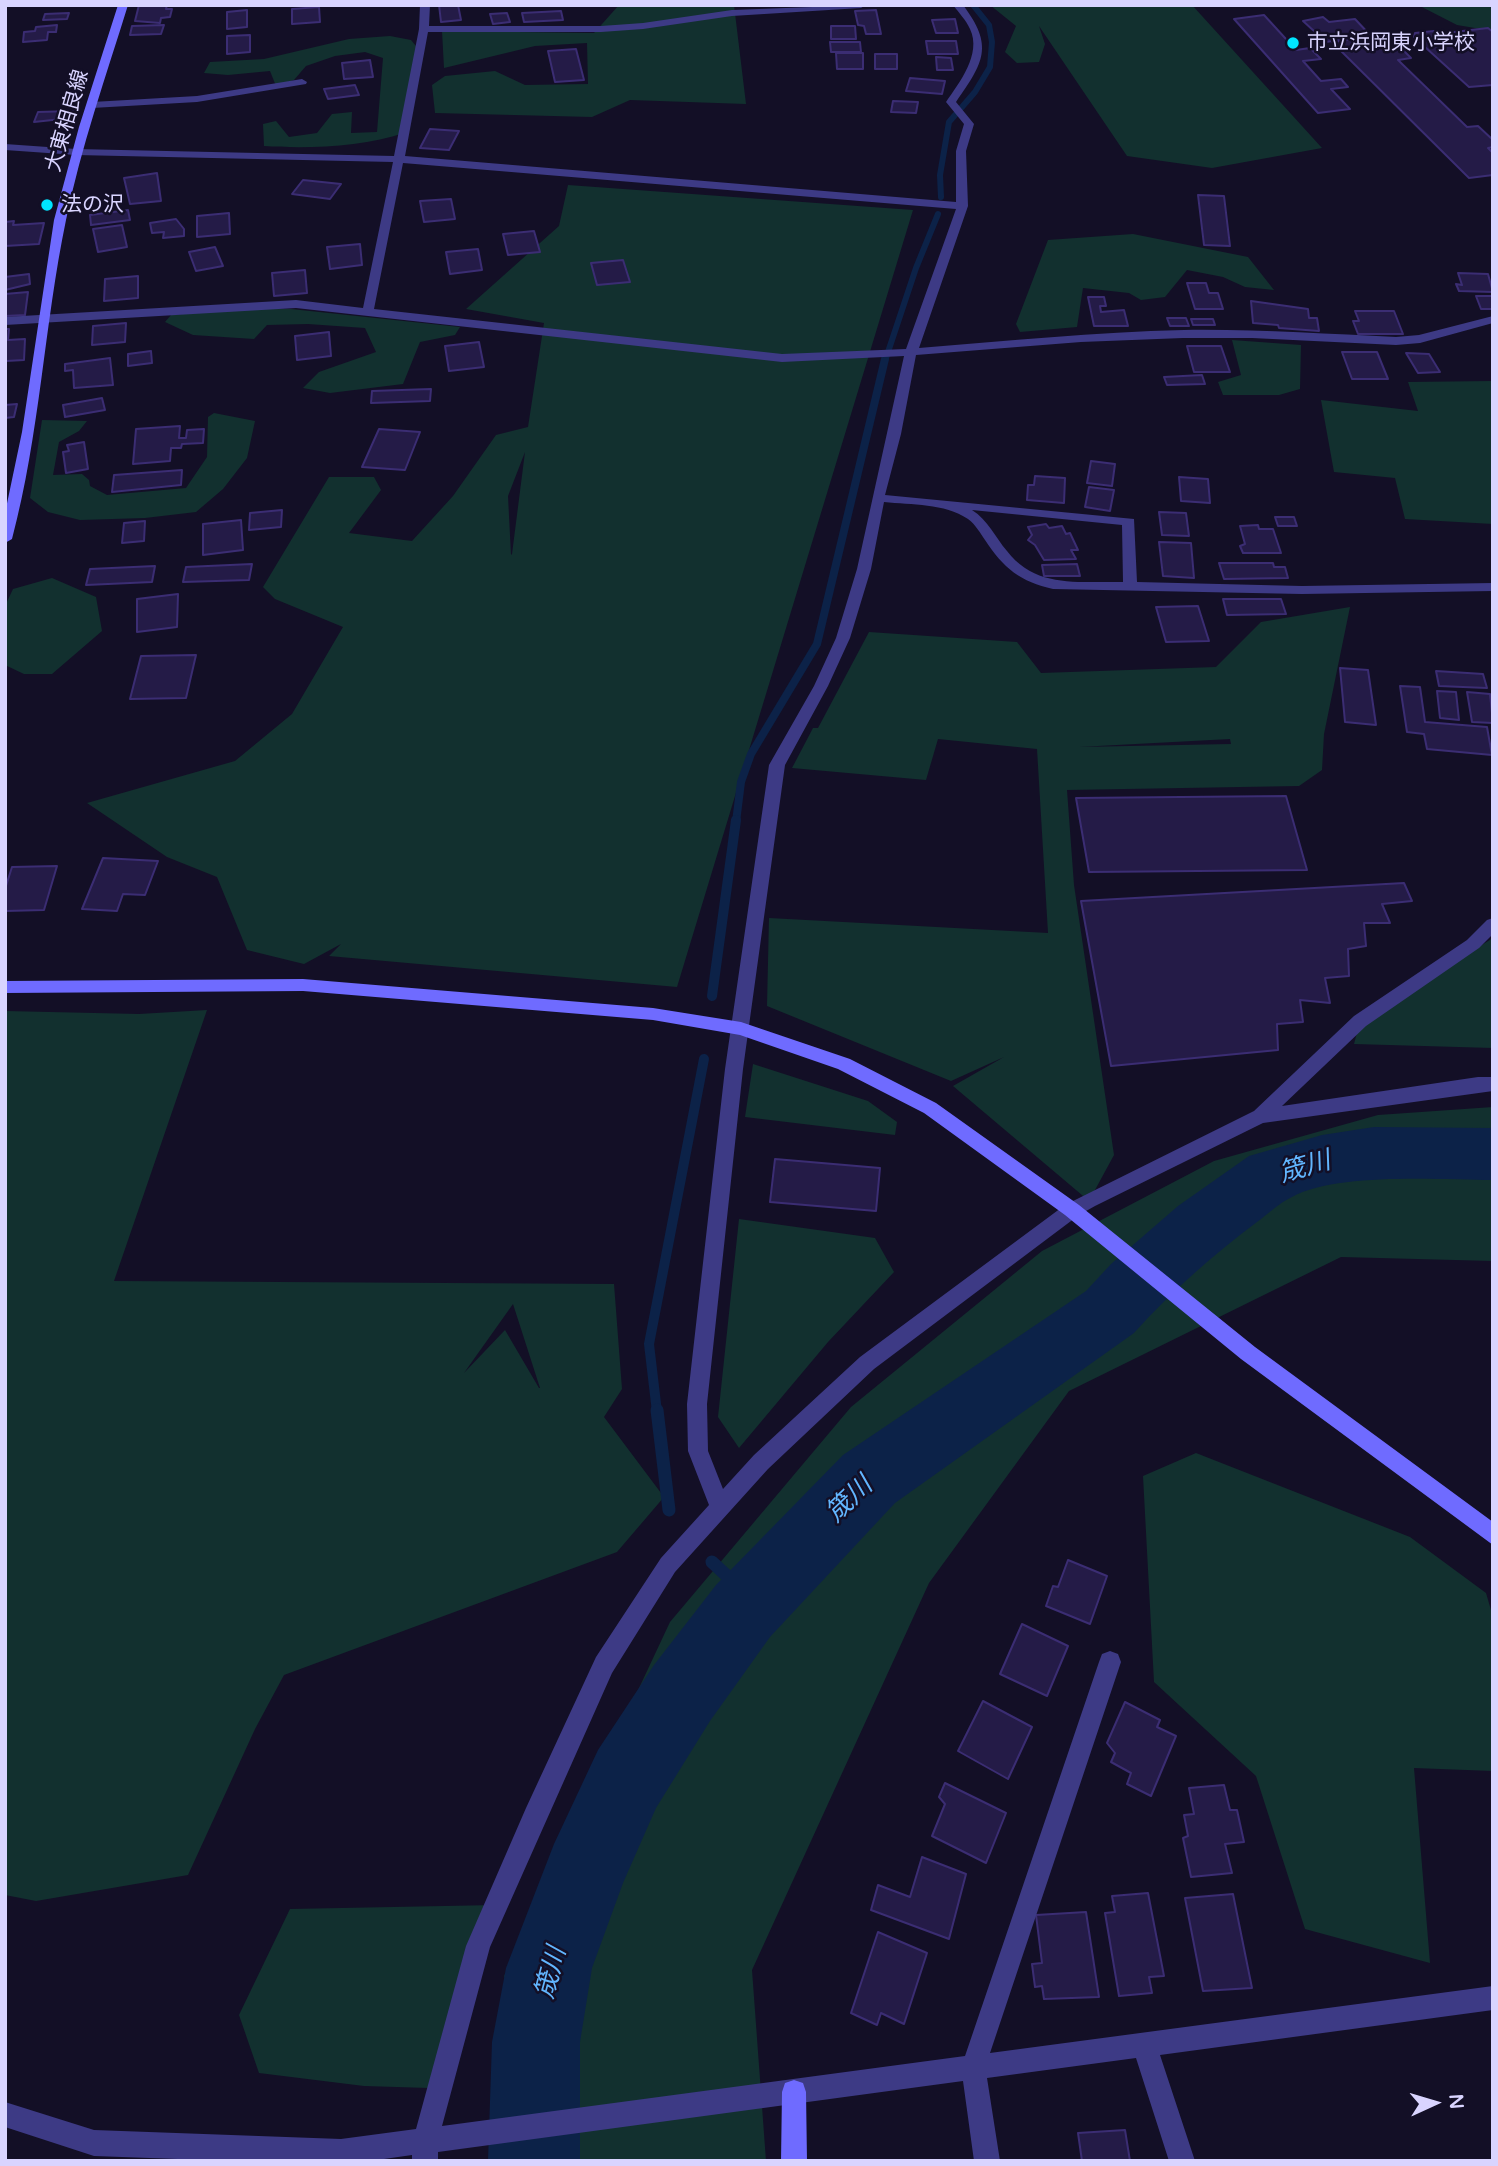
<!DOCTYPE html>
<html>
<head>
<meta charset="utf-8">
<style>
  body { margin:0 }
  #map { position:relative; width:1498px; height:2166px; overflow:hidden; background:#130f26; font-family:"Varela Round",sans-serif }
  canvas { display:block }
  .frame { position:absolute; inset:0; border:7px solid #d9d4ff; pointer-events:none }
  .north { position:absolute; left:1400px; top:2068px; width:70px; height:70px; -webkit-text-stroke:5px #130f26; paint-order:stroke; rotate:86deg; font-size:19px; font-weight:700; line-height:28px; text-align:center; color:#d9d4ff }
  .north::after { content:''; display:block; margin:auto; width:24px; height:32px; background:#d9d4ff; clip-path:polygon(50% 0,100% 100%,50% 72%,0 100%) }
</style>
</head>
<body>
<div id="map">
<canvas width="1498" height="2166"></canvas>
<div class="frame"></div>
<div class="north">N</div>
</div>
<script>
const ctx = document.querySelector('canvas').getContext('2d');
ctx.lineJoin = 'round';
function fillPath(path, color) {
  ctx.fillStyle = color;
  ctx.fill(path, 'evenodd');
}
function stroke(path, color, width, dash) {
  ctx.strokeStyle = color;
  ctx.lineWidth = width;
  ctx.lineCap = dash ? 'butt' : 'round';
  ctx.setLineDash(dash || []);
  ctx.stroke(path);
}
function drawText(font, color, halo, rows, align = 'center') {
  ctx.font = font + ' "Varela Round","Noto Sans JP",sans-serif';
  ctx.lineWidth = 5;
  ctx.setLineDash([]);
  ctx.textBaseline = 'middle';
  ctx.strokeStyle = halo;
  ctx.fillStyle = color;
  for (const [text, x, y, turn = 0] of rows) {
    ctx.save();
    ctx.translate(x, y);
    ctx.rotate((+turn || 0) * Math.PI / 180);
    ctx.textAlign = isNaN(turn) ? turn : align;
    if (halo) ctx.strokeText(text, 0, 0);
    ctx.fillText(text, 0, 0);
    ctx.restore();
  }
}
fillPath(new Path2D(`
  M 619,5 L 734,5 L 746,104 L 630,100 L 592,117 L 435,113 L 432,85 L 445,76 L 495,71 L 525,85 L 588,84 L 587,43 L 535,46 L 444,68 L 442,31 L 594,33 Z
  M 990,5 L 1192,5 L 1322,148 L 1212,168 L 1127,156 L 1039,26 L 1045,44 L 1039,62 L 1017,63 L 1005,52 L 1016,26 Z
  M 1418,5 L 1493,5 L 1493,31 L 1457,25 Z
  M 390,36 L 411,40 L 420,51 L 404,133 C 364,147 306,149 264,146 L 263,124 L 276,121 L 289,137 L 317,133 L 332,114 L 352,112 L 351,133 L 377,132 L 383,58 L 365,52 L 335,56 L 306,66 L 294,80 L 276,86 L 270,71 L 228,75 L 204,73 L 210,62 L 264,59 L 349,39 Z
  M 568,185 L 913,210 L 677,987 L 329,956 L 341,944 L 304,964 L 247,950 L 217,877 L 167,857 L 87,803 L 235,761 L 292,714 L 343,627 L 275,599 L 263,587 L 329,477 L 374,477 L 381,490 L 349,533 L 412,541 L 453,496 L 496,435 L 528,427 L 544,323 L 466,309 L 559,226 ZM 525,452 L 512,554 L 511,555 L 508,496 Z
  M 1133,234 L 1248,257 L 1274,290 L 1245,287 L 1223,277 L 1187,270 L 1165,297 L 1141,300 L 1129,293 L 1083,288 L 1077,327 L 1020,332 L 1016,324 L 1048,240 Z
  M 243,309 L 291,309 L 460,327 L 455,335 L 420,342 L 403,384 L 330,393 L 303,388 L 319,372 L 376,352 L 365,328 L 308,324 L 267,325 L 254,339 L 193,335 L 165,322 L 171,315 Z
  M 1232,340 L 1301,345 L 1300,389 L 1279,395 L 1223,395 L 1218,382 L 1241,375 Z
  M 1493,381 L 1493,524 L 1405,519 L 1395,478 L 1334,472 L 1321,400 L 1418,411 L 1408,382 Z
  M 214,413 L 255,421 L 247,458 L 223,489 L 196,512 L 145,518 L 80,520 L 48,512 L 30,498 L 42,420 L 87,421 L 79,431 L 59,442 L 53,475 L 82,474 L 89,480 L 90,486 L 107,495 L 186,488 L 207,457 L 208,417 Z
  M 52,578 L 96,597 L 102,631 L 52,674 L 24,674 L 5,665 L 5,606 L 13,589 Z
  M 1350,607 L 1324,734 L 1322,770 L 1299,786 L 1067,790 L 1074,885 L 1114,1155 L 1089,1201 L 953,1086 L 1004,1057 L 951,1081 L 767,1006 L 769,918 L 1048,933 L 1037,749 L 938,739 L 926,780 L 792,768 L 813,728 L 818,728 L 869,632 L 1017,642 L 1041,673 L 1216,667 L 1261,622 ZM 1230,739 L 1231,744 L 1079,747 Z
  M 1493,938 L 1493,1048 L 1354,1044 L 1360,1021 Z
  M 207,1010 L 114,1281 L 614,1284 L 622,1389 L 604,1417 L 664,1497 L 617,1552 L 284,1675 L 255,1729 L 188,1875 L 36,1901 L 5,1895 L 5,1011 L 139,1014 ZM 513,1304 L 540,1388 L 539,1388 L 505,1330 L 464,1373 Z
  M 753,1064 L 868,1101 L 897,1122 L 895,1135 L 745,1117 Z
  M 1493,1107 L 1493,1261 L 1341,1257 L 1069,1391 L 929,1583 L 752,1970 L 766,2161 L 527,2161 L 504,1976 L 670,1622 L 851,1407 L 1042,1251 L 1214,1161 L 1378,1115 Z
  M 739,1219 L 875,1238 L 894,1272 L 828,1342 L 739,1448 L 718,1417 Z
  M 1196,1453 L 1410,1537 L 1486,1593 L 1493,1617 L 1493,1771 L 1414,1768 L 1430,1963 L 1305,1929 L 1256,1776 L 1154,1682 L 1143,1476 Z
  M 496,1905 L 429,2088 L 364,2086 L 259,2073 L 239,2015 L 290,1909 Z`), '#12302f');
stroke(new Path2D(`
  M 941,197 L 940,175 L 949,122 L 975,92 L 990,67 L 992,42 L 989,25 L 973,5
  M 885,361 L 916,268 L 938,214`), '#0c2248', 6);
stroke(new Path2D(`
  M 736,822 L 741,782 L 751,754 L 817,644 L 885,359`), '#0c2248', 8);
stroke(new Path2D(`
  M 712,996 L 736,820
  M 657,1412 L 649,1344 L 704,1059`), '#0c2248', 10);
stroke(new Path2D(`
  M 657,1410 L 669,1510
  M 712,1562 L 753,1600`), '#0c2248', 13);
fillPath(new Path2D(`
  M 1374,1127 L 1493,1128 L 1493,1180 C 1441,1180 1337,1172 1292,1197 C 1279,1203 1268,1214 1257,1222 C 1213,1255 1171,1292 1134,1333 L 895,1503 L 770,1637 L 710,1721 L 656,1808 L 623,1883 L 592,1968 L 580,2042 L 580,2161 L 488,2161 L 492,2042 L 506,1968 L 554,1844 L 598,1750 L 654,1665 L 716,1585 L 843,1455 L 1086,1291 L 1111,1264 L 1178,1206 L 1249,1156 L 1322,1135 Z`), '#0c2248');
const building = new Path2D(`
  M 139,5 L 167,5 L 166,9 L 172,9 L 170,17 L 161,18 L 160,23 L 135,21 Z
  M 439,5 L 458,5 L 461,20 L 441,22 Z
  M 319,7 L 320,22 L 292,24 L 292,9 Z
  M 247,10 L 247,27 L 227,29 L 227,12 Z
  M 876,10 L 881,34 L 866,34 L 864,26 L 858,25 L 855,11 Z
  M 561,11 L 563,20 L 524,22 L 522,13 Z
  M 69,13 L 67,19 L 43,20 L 45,14 Z
  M 507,13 L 510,22 L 493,24 L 490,14 Z
  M 1264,15 L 1296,50 L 1310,48 L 1321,59 L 1303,61 L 1321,81 L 1341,79 L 1348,87 L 1331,89 L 1350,109 L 1318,113 L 1234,19 Z
  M 1323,17 L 1329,22 L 1355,19 L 1370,35 L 1326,42 L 1303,21 Z
  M 955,19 L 958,33 L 936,33 L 932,20 Z
  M 57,25 L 56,32 L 48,32 L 47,40 L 23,42 L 24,32 L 35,31 L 36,27 Z
  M 164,25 L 161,34 L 130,35 L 132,26 Z
  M 831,26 L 855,26 L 856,39 L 831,39 Z
  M 1488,28 L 1493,32 L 1493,85 L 1469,87 L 1414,37 L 1415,33 L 1434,31 L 1437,34 Z
  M 1387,34 L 1411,58 L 1398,60 L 1467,127 L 1478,126 L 1493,140 L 1493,147 L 1488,148 L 1493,153 L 1493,175 L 1469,178 L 1332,42 Z
  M 250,35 L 250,52 L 227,54 L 227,36 Z
  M 926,41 L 956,41 L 958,54 L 928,54 Z
  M 830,42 L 860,42 L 861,52 L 831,52 Z
  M 576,49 L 584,80 L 555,82 L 548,51 Z
  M 836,53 L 863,53 L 863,69 L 837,69 Z
  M 875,54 L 897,54 L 897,69 L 875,69 Z
  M 936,57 L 951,58 L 953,70 L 937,70 Z
  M 370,60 L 373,77 L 344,79 L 342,63 Z
  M 910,78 L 945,81 L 942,94 L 906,91 Z
  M 355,85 L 359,95 L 328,99 L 324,89 Z
  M 893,101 L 918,102 L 916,113 L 891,112 Z
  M 73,111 L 71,118 L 34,122 L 38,112 Z
  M 430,129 L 459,131 L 449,150 L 420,148 Z
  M 157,173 L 161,201 L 130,204 L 124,178 Z
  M 303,180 L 341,184 L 330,199 L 292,194 Z
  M 1198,195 L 1224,196 L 1230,246 L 1204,245 Z
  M 451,199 L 455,219 L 424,222 L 420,201 Z
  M 128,210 L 130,220 L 91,225 L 90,215 Z
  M 229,213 L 230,234 L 197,237 L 197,216 Z
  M 176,219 L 184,229 L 184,236 L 163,238 L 164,232 L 152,233 L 150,223 Z
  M 14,221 L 13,225 L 44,223 L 39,244 L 5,246 L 5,222 Z
  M 122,225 L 127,247 L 98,252 L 93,229 Z
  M 534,231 L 540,252 L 508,255 L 503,234 Z
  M 360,244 L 362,265 L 330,269 L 327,247 Z
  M 215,247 L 223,266 L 196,271 L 189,252 Z
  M 478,249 L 482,270 L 450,274 L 446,252 Z
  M 623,260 L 630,282 L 597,285 L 591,263 Z
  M 305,270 L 307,293 L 274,296 L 272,273 Z
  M 1458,273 L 1488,274 L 1493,292 L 1459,291 L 1456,284 L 1462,285 Z
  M 29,274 L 30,284 L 5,290 L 5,277 Z
  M 138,276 L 138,298 L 104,301 L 105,279 Z
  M 1187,283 L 1206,283 L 1209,293 L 1218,293 L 1223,309 L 1195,309 Z
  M 28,292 L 25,315 L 5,316 L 5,294 Z
  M 1476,296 L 1493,296 L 1493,309 L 1481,309 Z
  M 1088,297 L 1104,297 L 1106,306 L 1100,306 L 1101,312 L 1124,310 L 1128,326 L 1094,326 Z
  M 1251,301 L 1308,309 L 1309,318 L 1317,318 L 1319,331 L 1279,328 L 1278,325 L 1253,323 Z
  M 1355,311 L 1394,311 L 1403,334 L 1358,334 L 1353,321 L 1359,321 Z
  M 1167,318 L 1186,318 L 1189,326 L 1170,326 Z
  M 1191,319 L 1213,319 L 1215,325 L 1193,325 Z
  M 126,323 L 125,342 L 92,345 L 93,326 Z
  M 5,329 L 9,329 L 8,340 L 25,339 L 24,360 L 6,361 Z
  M 329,332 L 331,356 L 297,360 L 295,336 Z
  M 479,342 L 484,367 L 449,371 L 445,346 Z
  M 1187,346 L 1221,346 L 1230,372 L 1194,372 Z
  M 151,351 L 152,363 L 128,366 L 128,354 Z
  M 1342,352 L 1377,352 L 1388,379 L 1352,379 Z
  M 1406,353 L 1429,354 L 1440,372 L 1418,373 Z
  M 110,358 L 113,385 L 74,388 L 73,370 L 65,371 L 65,364 Z
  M 1202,375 L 1205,384 L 1167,385 L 1164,377 Z
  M 431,389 L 430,401 L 371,403 L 372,391 Z
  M 102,398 L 105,410 L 65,417 L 63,405 Z
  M 17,404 L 14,417 L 5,418 L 5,405 Z
  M 180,426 L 179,438 L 186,438 L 187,430 L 204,429 L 203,443 L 182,444 L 181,448 L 171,448 L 170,461 L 133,464 L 136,429 Z
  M 379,429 L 420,432 L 405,470 L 362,467 Z
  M 84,442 L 88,469 L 66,473 L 63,452 L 69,451 L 67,445 Z
  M 1091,461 L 1115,464 L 1112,486 L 1087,483 Z
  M 182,470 L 181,485 L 112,492 L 114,475 Z
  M 1035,476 L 1065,478 L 1064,503 L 1027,500 L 1028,485 L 1034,485 Z
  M 1179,477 L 1208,479 L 1210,503 L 1181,501 Z
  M 1089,487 L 1114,490 L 1110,511 L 1085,507 Z
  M 282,510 L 281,527 L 249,530 L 250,513 Z
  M 1159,512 L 1186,513 L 1189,536 L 1162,535 Z
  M 1275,517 L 1294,517 L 1297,526 L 1278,526 Z
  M 241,520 L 243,550 L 203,555 L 203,524 Z
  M 145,521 L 144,541 L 122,543 L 124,523 Z
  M 1046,524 L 1049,528 L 1062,526 L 1066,534 L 1070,533 L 1078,550 L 1071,550 L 1076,559 L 1044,560 L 1035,545 L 1028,540 L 1032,535 L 1028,527 Z
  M 1258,525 L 1259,529 L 1273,529 L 1281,553 L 1243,553 L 1240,546 L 1245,544 L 1240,526 Z
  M 1159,542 L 1191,543 L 1194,578 L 1163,576 Z
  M 1219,563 L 1273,563 L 1274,567 L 1285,567 L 1288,578 L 1224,579 Z
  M 252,564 L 249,580 L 183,582 L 186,567 Z
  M 1077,564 L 1080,576 L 1044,576 L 1042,565 Z
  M 155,566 L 152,582 L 86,585 L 90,569 Z
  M 178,594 L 177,627 L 137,632 L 137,599 Z
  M 1223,599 L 1281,599 L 1286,614 L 1227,615 Z
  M 1198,606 L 1209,641 L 1166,642 L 1156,607 Z
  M 196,655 L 186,698 L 130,699 L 141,656 Z
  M 1340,668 L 1368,670 L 1376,725 L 1345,722 Z
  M 1436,671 L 1483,674 L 1487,688 L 1439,686 Z
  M 1400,686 L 1420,687 L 1425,722 L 1487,727 L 1492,755 L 1427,749 L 1424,734 L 1407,732 Z
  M 1437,691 L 1456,692 L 1459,720 L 1440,718 Z
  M 1467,692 L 1490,694 L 1493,723 L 1472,722 Z
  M 1286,796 L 1307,870 L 1089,872 L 1076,798 Z
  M 103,858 L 158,861 L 145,895 L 123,894 L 117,911 L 82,909 Z
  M 57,866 L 44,910 L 5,911 L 5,889 L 12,867 Z
  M 1404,883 L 1412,901 L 1382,904 L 1390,923 L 1364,923 L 1366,946 L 1348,949 L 1349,976 L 1325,978 L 1330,1003 L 1300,1000 L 1303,1022 L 1277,1024 L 1278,1050 L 1111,1066 L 1081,901 Z
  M 775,1159 L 880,1168 L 876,1211 L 770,1202 Z
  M 1068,1560 L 1107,1576 L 1090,1624 L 1046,1606 L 1053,1586 L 1058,1587 Z
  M 1022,1624 L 1068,1646 L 1047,1696 L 1000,1674 Z
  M 983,1701 L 1032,1727 L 1008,1779 L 958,1751 Z
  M 1125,1702 L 1160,1720 L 1157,1727 L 1176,1736 L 1151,1796 L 1127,1784 L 1131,1773 L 1111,1762 L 1115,1753 L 1107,1743 Z
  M 945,1783 L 1006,1813 L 986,1863 L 932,1836 L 945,1804 L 939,1797 Z
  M 1224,1785 L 1230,1810 L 1237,1810 L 1244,1842 L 1225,1844 L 1232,1873 L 1191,1877 L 1183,1838 L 1188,1836 L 1184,1815 L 1194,1814 L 1189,1788 Z
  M 922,1857 L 966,1874 L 949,1939 L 871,1910 L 878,1885 L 910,1897 Z
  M 1148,1893 L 1164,1976 L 1149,1977 L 1152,1993 L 1119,1996 L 1105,1913 L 1115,1912 L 1112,1896 Z
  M 1233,1894 L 1252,1988 L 1203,1991 L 1185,1898 Z
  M 1086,1912 L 1099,1997 L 1044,1999 L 1042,1986 L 1035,1987 L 1032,1964 L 1042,1963 L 1036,1915 Z
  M 878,1932 L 927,1953 L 904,2024 L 881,2013 L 877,2025 L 851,2013 Z
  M 1125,2130 L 1130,2161 L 1082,2161 L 1078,2133 Z`);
fillPath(building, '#241b47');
stroke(building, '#3b2d73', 2);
fillPath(new Path2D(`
  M 420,5 L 430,5 L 429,26 L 601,26 L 643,23 L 732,10 L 866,5 L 861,8 L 732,16 L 643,29 L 601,32 L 428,32 L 405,156 L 956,202 L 956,151 L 964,124 L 946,102 C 959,83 982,54 970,29 C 966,20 959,13 953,5 L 963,5 C 994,46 984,62 956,102 L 974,124 L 966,151 L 968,206 L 919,348 C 1007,341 1095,332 1184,330 C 1254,329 1325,334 1396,337 L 1419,335 L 1493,316 L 1493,323 L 1420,343 L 1396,345 L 1252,338 L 1183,338 L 1081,342 L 916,355 L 901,434 L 885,495 L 1134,519 L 1137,582 L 1302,586 L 1493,583 L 1493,591 L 1302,594 L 1053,589 C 1021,582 1003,568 985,540 C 980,533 976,525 968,519 C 944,503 912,505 884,502 L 871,569 L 850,638 L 828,686 L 785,765 L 743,1069 L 707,1404 L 708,1451 L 723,1489 L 754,1455 L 860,1357 L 1065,1205 L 1254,1111 L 1354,1016 L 1467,940 L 1487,920 L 1493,918 L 1493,934 L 1479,948 L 1366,1026 L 1282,1106 L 1478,1077 L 1493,1077 L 1493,1091 L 1263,1123 L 1095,1206 L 1079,1215 L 874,1369 L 768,1469 L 675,1572 L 612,1673 L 490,1947 L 442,2126 L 965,2056 L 1099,1662 L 1102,1654 L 1110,1651 L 1118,1654 L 1121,1662 L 990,2053 L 1493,1986 L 1493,2010 L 1160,2055 L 1195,2161 L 1169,2161 L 1136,2058 L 987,2078 L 1000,2161 L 974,2161 L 963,2081 L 438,2152 L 438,2161 L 412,2161 L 412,2155 L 370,2161 L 233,2161 L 94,2156 L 5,2127 L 5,2102 L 94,2130 L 341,2139 L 416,2129 L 466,1946 L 526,1808 L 596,1657 L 661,1558 L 709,1505 L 688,1451 L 687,1404 L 725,1069 L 769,765 L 814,686 L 836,638 L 857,569 L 904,356 L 782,362 L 296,308 L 5,325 L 5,317 L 296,300 L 363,308 L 393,162 L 76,155 L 5,150 L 5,144 L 76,149 L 394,156 L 419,29 ZM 403,163 L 956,209 L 906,349 L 782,354 L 374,309 ZM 972,510 L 1122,525 L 1123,582 C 1080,581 1036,589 1007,551 C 995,537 988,520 972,510 Z
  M 302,79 L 307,82 L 306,84 L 197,102 L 92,108 L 87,105 L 92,102 L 197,96 Z`), '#3d3a85');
fillPath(new Path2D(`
  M 118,5 L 128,5 C 106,76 81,147 66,220 C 44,326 40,434 12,539 L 5,543 L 5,513 L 22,432 L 54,220 L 79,127 Z
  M 303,979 L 653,1008 L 741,1022 L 850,1059 L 936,1103 L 1079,1205 L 1255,1347 L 1493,1522 L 1493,1545 L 1241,1359 L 1065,1215 L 924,1113 L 838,1069 L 740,1035 L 653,1020 L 303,991 L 5,993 L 5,981 Z
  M 794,2080 L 803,2083 L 806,2092 L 807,2161 L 781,2161 L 782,2092 L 785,2083 Z`), '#6f6bff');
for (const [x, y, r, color] of [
  [1293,43,7,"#00e5ff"],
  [47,205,7,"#00e5ff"]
]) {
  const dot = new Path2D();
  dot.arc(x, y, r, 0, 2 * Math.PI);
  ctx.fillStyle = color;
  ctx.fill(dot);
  stroke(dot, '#130f26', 2.5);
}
drawText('21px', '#d9d4ff', '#130f26', [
  ["市立浜岡東小学校",1307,43],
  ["法の沢",61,205]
], 'left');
drawText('21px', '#d9d4ff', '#130f26', [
  ["大東相良線",68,121,-74]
]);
drawText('italic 26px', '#62b6ff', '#130f26', [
  ["筬川",1305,1168,-16],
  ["筬川",850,1500,-44],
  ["筬川",552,1973,-75]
]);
</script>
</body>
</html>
